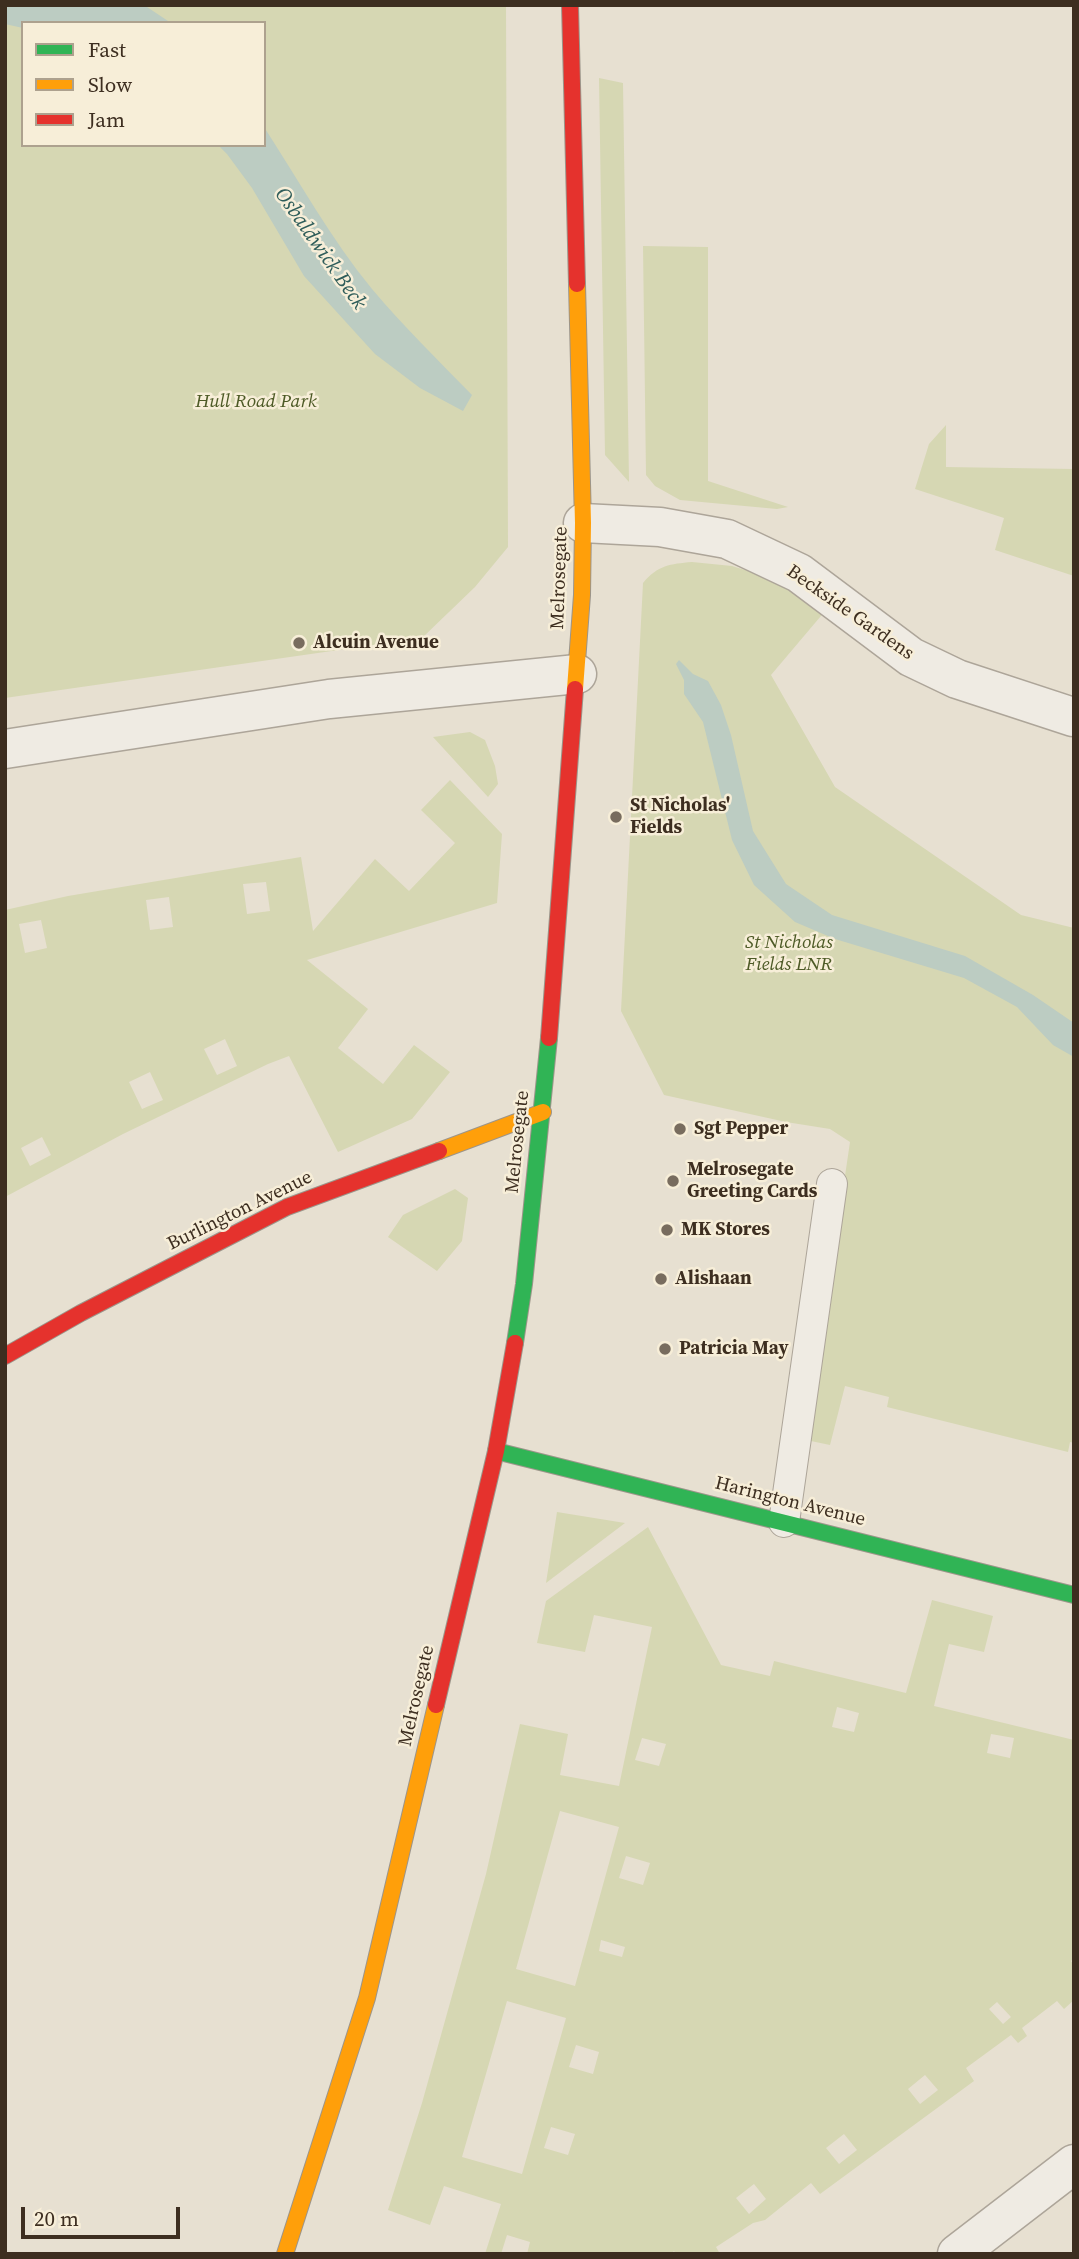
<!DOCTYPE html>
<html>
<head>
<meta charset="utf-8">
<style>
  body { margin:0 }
  #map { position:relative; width:1079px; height:2259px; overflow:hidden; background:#e7e0d1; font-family:"Source Serif 4",serif }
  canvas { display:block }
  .frame { position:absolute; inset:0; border:7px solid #3d2e20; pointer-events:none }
  .legend { position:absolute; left:21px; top:21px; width:245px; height:126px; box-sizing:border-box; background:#f7eed8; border:2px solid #ada18e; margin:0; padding:9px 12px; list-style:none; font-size:21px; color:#3d2e20 }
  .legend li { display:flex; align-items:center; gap:14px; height:35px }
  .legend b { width:35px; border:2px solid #ada18e }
  .scale { position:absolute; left:21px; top:2207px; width:159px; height:32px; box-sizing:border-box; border:4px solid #3d2e20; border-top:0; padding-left:9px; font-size:21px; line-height:24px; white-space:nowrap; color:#3d2e20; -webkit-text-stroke:5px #f7eed8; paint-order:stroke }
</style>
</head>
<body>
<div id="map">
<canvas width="1079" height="2259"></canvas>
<div class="frame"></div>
<ul class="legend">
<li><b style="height:9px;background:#30b455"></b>Fast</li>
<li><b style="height:9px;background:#ff9f0a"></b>Slow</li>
<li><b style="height:9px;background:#e5322d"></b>Jam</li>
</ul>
<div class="scale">20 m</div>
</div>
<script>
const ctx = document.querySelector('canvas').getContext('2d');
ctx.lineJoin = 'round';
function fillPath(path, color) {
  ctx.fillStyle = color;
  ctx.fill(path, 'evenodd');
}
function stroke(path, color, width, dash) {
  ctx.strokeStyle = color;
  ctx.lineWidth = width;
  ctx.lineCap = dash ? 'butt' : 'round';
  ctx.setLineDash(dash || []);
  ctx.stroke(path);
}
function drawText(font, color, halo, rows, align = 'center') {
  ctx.font = font + ' "Source Serif 4",serif';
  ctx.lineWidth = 5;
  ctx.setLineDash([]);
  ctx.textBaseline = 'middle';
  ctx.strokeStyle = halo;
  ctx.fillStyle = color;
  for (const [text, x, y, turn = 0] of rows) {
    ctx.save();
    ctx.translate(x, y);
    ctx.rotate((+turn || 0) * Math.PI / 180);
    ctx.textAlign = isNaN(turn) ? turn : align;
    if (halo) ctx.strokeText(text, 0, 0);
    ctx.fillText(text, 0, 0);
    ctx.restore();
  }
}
fillPath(new Path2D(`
  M 5,5 L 506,5 L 508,547 L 475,587 L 422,638 L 5,698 ZM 23,23 L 264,23 L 264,145 L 23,145 Z
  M 599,78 L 623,83 L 629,482 L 605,455 Z
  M 643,246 L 708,247 L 708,481 L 788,507 L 777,509 L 680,500 L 655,486 L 646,475 Z
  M 946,425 L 946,467 L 1074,469 L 1074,576 L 995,550 L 1004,518 L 915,489 L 929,444 Z
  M 692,562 L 732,566 L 784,582 L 826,610 L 771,675 L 835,787 L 1021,915 L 1074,928 L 1074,1443 L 1070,1442 L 1068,1452 L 887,1407 L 889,1397 L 845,1386 L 830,1445 L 806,1440 L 850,1142 L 830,1129 L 786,1122 L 664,1095 L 621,1011 L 643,583 C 658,565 670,564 692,562 Z
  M 470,732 L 485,740 L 495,766 L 498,784 L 488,797 L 433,737 Z
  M 450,780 L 502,834 L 497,903 L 307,960 L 368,1009 L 338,1048 L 383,1084 L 414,1045 L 450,1072 L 412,1119 L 338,1152 L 289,1056 L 268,1064 L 123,1134 L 5,1197 L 5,910 L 68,896 L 301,857 L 313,931 L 375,859 L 409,891 L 455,843 L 421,810 ZM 266,882 L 270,911 L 247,914 L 243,884 ZM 169,897 L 173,927 L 150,930 L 146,900 ZM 41,920 L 47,948 L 25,953 L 19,924 ZM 225,1039 L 237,1066 L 217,1075 L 204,1049 ZM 150,1072 L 163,1100 L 142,1109 L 129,1082 ZM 42,1137 L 51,1155 L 30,1166 L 21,1148 Z
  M 455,1189 L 468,1198 L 462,1241 L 437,1271 L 388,1237 L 403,1215 Z
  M 557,1512 L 625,1523 L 546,1583 Z
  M 648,1527 L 721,1665 L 770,1676 L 774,1661 L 906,1693 L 932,1600 L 993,1616 L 984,1652 L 949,1644 L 934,1706 L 1074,1740 L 1074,1958 L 1071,1961 L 1074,1965 L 1074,2000 L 1064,2009 L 1057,2001 L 1022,2028 L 1027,2036 L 1018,2043 L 1011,2035 L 966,2068 L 974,2081 L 820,2194 L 811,2183 L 765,2220 L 753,2223 L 716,2247 L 720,2254 L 676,2254 L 674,2251 L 671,2254 L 527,2254 L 530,2242 L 507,2235 L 501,2254 L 485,2254 L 501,2204 L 444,2186 L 430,2225 L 388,2210 L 422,2103 L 486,1874 L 520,1724 L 568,1734 L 560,1775 L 619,1786 L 652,1627 L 594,1615 L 585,1652 L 537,1643 L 546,1601 ZM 837,1707 L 859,1713 L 854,1732 L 832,1727 ZM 991,1734 L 1014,1738 L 1010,1758 L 987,1753 ZM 642,1738 L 666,1744 L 659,1766 L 635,1760 ZM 560,1811 L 619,1827 L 575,1986 L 516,1969 ZM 626,1856 L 650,1863 L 643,1885 L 619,1878 ZM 601,1940 L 625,1947 L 622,1957 L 599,1951 ZM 507,2001 L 566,2018 L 522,2174 L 462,2157 ZM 997,2002 L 1011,2017 L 1003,2024 L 989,2009 ZM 576,2045 L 599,2052 L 593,2074 L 569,2067 ZM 925,2075 L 938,2090 L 920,2104 L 908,2089 ZM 551,2127 L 575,2134 L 568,2155 L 544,2148 ZM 844,2134 L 857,2150 L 839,2164 L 826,2148 ZM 754,2184 L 766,2199 L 749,2214 L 736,2198 Z`), '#d6d7b3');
fillPath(new Path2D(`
  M 5,5 L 144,5 L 171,23 L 23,23 L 23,28 L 5,24 Z
  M 264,127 C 299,181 331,239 372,289 C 403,326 438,360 472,395 L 463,411 L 420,388 L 375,354 L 304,276 L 252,188 L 227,154 L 218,145 L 264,145 Z
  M 679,660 L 693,674 L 708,681 L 721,705 L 731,735 L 753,831 L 786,884 L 832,915 L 965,956 L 1033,995 L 1074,1023 L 1074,1057 L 1053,1045 L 1017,1007 L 964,978 L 835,939 L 795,922 L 754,885 L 732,840 L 703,722 L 684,694 L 684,680 L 676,664 Z`), '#bcccc2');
const lane = new Path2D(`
  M 784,1522 L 832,1184`);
const street = new Path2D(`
  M 583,523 L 660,527 L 727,539 L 799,573 L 911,657 L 957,679 L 1073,717
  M 5,749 L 329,699 L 577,674
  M 957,2254 L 1074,2164`);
const fast = new Path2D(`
  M 515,1343 L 524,1284 L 549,1038
  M 496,1451 L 1074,1595`);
const slow = new Path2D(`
  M 575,689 L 582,595 L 583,523 L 577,284
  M 439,1151 L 543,1112
  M 285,2254 L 367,1998 L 436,1705`);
const jam = new Path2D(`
  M 570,5 L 577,284
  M 549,1038 L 575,689
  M 5,1356 L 81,1313 L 287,1207 L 439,1151
  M 436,1705 L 496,1451 L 515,1343`);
stroke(lane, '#ada599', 32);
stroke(street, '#ada599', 41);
stroke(fast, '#9c958a', 18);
stroke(slow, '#9c958a', 18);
stroke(jam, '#9c958a', 18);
stroke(lane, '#efebe3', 30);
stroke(street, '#efebe3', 38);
stroke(fast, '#30b455', 16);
stroke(slow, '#ff9f0a', 16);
stroke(jam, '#e5322d', 16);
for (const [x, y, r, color] of [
  [299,643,7,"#786c5e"],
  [616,817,7,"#786c5e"],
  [680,1129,7,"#786c5e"],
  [673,1181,7,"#786c5e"],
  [667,1230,7,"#786c5e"],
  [661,1279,7,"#786c5e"],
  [665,1349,7,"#786c5e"]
]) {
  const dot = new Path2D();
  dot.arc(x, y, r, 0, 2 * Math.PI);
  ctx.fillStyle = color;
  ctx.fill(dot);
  stroke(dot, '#f7eed8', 2.5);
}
drawText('italic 19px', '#4d5a26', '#f7eed8', [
  ["Hull Road Park",256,402],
  ["St Nicholas",789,943],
  ["Fields LNR",789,965]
]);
drawText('19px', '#3d2e20', '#f7eed8', [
  ["Melrosegate",560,578,-88],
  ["Beckside Gardens",850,613,35],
  ["Melrosegate",518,1142,-84],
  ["Burlington Avenue",240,1211,-26],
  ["Harington Avenue",790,1502,14],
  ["Melrosegate",417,1696,-77]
]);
drawText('bold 19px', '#3d2e20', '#f7eed8', [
  ["Alcuin Avenue",313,643],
  ["St Nicholas'",630,806],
  ["Fields",630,828],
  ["Sgt Pepper",694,1129],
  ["Melrosegate",687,1170],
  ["Greeting Cards",687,1192],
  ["MK Stores",681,1230],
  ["Alishaan",675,1279],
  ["Patricia May",679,1349]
], 'left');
drawText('italic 21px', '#2f5d5a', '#f7eed8', [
  ["Osbaldwick Beck",320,249,55]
]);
</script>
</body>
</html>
